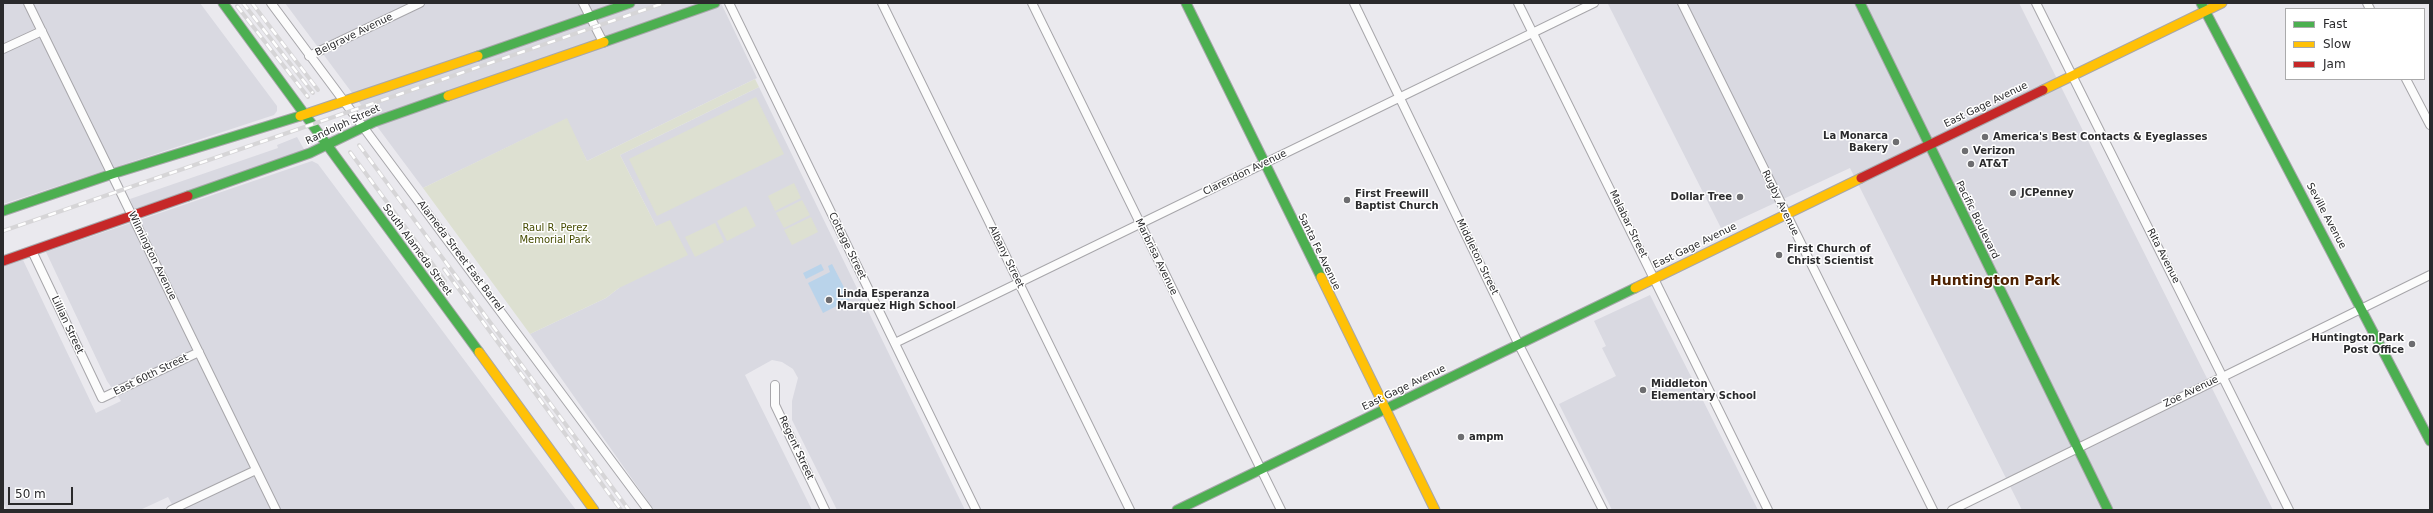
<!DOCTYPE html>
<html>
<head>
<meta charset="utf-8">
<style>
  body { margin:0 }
  #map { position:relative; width:2433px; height:513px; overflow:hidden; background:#eae9ee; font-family:"DejaVu Sans",sans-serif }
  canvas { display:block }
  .frame { position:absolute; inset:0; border:4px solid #2a2a2c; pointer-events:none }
  .legend { position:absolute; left:2285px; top:8px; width:140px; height:72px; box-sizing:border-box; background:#fff; border:1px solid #aaaaab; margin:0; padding:5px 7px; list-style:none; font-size:12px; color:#2a2a2c }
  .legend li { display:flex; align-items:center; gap:8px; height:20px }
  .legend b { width:20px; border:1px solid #aaaaab }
  .scale { position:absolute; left:8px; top:487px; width:65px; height:18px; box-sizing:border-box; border:2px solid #2a2a2c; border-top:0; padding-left:5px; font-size:12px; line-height:14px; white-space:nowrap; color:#2a2a2c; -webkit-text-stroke:3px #fff; paint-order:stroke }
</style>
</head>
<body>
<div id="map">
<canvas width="2433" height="513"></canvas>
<div class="frame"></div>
<ul class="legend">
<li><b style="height:5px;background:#4caf50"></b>Fast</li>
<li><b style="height:5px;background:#ffc107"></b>Slow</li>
<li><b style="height:5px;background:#c62828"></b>Jam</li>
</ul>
<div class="scale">50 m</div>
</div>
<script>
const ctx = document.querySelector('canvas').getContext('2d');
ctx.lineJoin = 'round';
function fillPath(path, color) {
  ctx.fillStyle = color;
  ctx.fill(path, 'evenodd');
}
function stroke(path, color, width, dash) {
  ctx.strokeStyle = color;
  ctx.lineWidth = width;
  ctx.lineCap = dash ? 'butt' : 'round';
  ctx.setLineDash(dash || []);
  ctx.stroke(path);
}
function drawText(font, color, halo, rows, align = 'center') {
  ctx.font = font + ' "DejaVu Sans",sans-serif';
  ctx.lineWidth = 3;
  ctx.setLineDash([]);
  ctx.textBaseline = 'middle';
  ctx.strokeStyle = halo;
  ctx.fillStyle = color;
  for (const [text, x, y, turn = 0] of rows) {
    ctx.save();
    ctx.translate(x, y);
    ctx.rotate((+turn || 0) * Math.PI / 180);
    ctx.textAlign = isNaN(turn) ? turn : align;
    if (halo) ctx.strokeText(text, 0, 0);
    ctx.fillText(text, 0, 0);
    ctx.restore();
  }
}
fillPath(new Path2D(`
  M 3,3 L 200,3 L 277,106 L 277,111 L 274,115 L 3,204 Z
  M 285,3 L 721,3 L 757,78 L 587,161 L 566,119 L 423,188 Z
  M 1611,3 L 2019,3 L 2273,510 L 2022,510 L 1850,168 L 1721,228 L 1608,4 Z
  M 759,87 L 965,510 L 837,510 L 792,420 L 792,401 L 798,378 L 793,369 L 782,362 L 772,360 L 745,375 L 812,510 L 654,510 L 530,334 L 606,298 L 619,288 L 656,226 L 620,155 Z
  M 297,137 L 305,151 L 134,209 L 130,199 L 278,148 L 277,145 Z
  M 312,161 L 318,164 L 576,510 L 175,510 L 168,497 L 140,510 L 7,510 L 3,502 L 3,267 L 23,260 L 96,413 L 121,401 L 107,381 L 46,252 Z
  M 1650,295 L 1758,510 L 1612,510 L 1559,404 L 1616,376 L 1602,348 L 1606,346 L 1594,321 Z`), '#d9d9e1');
fillPath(new Path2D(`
  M 755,79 L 759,87 L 620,155 L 656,226 L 670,220 L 688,255 L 619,288 L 606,298 L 530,334 L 423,188 L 567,118 L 587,161 Z
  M 756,97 L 784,154 L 657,216 L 629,159 Z
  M 794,183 L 801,198 L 775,211 L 768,196 Z
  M 802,200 L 810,215 L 784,228 L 776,213 Z
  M 746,206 L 756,226 L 727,241 L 717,221 Z
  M 811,217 L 818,232 L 792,245 L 784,230 Z
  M 715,223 L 724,242 L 695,257 L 685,237 Z`), '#dde0d1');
fillPath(new Path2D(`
  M 821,264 L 824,270 L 806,279 L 803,273 Z
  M 832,264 L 850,299 L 823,313 L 808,283 L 830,272 L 828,266 Z`), '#b9d3ea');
const street = new Path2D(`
  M 28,3 L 276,510
  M 271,3 L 648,510
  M 583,3 L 603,42
  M 729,3 L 976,510
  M 882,3 L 1130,510
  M 1032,3 L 1281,510
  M 1354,3 L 1519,345 L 1603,510
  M 1518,3 L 1768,510
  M 1682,3 L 1933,510
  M 2036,3 L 2289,510
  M 2367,3 L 2370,9
  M 3,49 L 42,31
  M 309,56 L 420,3
  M 2406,79 L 2430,125
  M 32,251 L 102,398 L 199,352
  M 895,343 L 1594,3
  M 775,385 L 775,405 L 825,510
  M 171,510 L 256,470
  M 1952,510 L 2430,275`);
const fast = new Path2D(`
  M 223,3 L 479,352
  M 1186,3 L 1321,277
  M 1860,3 L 2108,510
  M 2201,3 L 2430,441
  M 604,42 L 715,3
  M 478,56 L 630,3
  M 188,196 L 310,153 L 374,122 L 448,96
  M 3,211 L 112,174 L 300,116
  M 1177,510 L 1635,288`);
const slow = new Path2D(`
  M 2043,90 L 2222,3
  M 448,96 L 604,42
  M 300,116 L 478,56
  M 1321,277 L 1435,510
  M 1635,288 L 1861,178
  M 479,352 L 594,510`);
const jam = new Path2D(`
  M 1861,178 L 2043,90
  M 3,261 L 188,196`);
stroke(street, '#a7a6aa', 10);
stroke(fast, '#a7a6aa', 11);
stroke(slow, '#a7a6aa', 11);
stroke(jam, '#a7a6aa', 11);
stroke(street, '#fcfcfc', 8);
stroke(fast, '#4caf50', 9);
stroke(slow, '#ffc107', 9);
stroke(jam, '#c62828', 9);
const rail = new Path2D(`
  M 243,3 L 313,93
  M 252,3 L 318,90
  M 237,6 L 308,97
  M 359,145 L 629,510
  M 350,152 L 445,281
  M 3,231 L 664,3
  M 444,269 L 621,510`);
stroke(rail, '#d6d5d7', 4);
stroke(rail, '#fff', 2.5, [8]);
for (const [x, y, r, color] of [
  [1985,137,4,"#6d6d70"],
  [1896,142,4,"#6d6d70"],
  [1965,151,4,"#6d6d70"],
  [1971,164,4,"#6d6d70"],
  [2013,193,4,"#6d6d70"],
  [1740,197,4,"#6d6d70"],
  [1347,200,4,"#6d6d70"],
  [1779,255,4,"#6d6d70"],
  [829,300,4,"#6d6d70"],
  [2412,344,4,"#6d6d70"],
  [1643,390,4,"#6d6d70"],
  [1461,437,4,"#6d6d70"]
]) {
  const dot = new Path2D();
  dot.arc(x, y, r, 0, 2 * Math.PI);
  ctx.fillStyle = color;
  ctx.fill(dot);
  stroke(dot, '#fff', 1.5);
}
drawText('10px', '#2a2a2c', '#fff', [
  ["Belgrave Avenue",354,35,-26],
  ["East Gage Avenue",1986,105,-26],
  ["Randolph Street",343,125,-25],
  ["Clarendon Avenue",1245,173,-26],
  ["Rugby Avenue",1780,203,64],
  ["Seville Avenue",2326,216,62],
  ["Pacific Boulevard",1977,220,64],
  ["Malabar Street",1628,224,64],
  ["Cottage Street",847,246,64],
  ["East Gage Avenue",1695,246,-26],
  ["South Alameda Street",417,250,54],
  ["Santa Fe Avenue",1319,252,64],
  ["Wilmington Avenue",152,256,64],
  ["Alameda Street East Barrel",460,256,53],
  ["Rita Avenue",2163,256,63],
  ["Albany Street",1006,257,64],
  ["Marbrisa Avenue",1156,257,64],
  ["Middleton Street",1477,257,64],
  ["Lillian Street",67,325,65],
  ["East 60th Street",151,375,-26],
  ["East Gage Avenue",1404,388,-26],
  ["Zoe Avenue",2191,392,-26],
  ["Regent Street",796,448,65]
]);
drawText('bold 10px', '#2a2a2c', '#fff', [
  ["La Monarca",1888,136,"right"],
  ["Bakery",1888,148,"right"],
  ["America's Best Contacts & Eyeglasses",1993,137],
  ["Verizon",1973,151],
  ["AT&T",1979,164],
  ["JCPenney",2021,193],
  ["First Freewill",1355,194],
  ["Baptist Church",1355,206],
  ["Dollar Tree",1732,197,"right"],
  ["First Church of",1787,249],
  ["Christ Scientist",1787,261],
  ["Linda Esperanza",837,294],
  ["Marquez High School",837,306],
  ["Huntington Park",2404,338,"right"],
  ["Post Office",2404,350,"right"],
  ["Middleton",1651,384],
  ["Elementary School",1651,396],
  ["ampm",1469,437]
], 'left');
drawText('10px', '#464c01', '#fff', [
  ["Raul R. Perez",555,228],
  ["Memorial Park",555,240]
]);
drawText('bold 14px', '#4e2100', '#fff', [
  ["Huntington Park",1995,281]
]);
</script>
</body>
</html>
